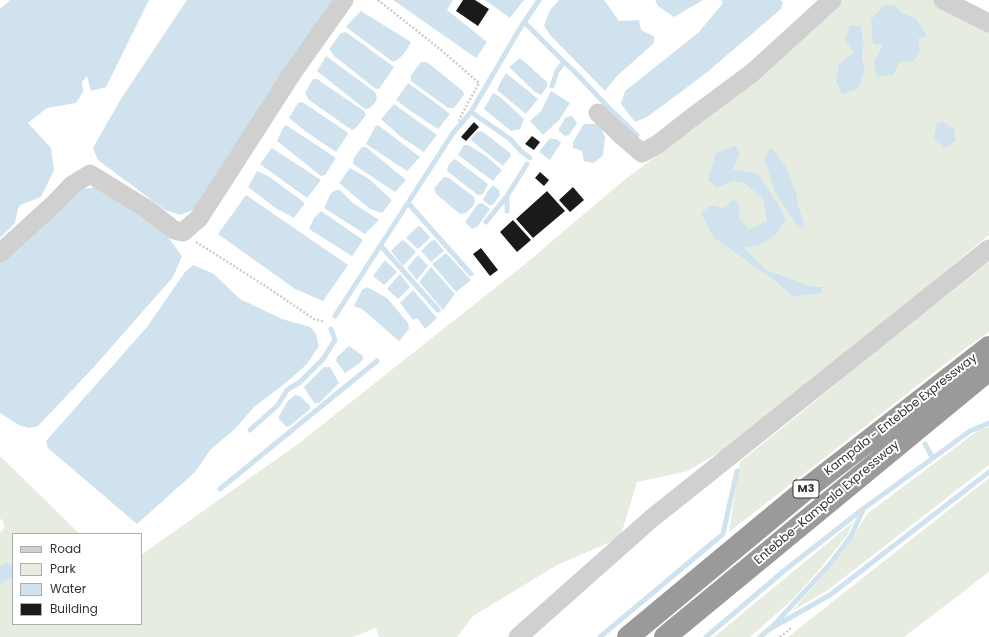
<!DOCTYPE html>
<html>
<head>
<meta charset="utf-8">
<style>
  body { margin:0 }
  #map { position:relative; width:989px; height:637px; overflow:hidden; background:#fff; font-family:Poppins,sans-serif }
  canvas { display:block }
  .legend { position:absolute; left:12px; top:533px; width:130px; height:92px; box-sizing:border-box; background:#fff; border:1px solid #adadad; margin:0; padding:5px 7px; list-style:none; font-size:12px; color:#333 }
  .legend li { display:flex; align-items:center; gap:8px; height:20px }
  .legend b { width:20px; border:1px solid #adadad }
</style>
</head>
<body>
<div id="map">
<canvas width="989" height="637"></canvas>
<ul class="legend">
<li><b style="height:5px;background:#d0d0d0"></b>Road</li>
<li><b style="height:11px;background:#e6ecdf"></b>Park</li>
<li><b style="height:11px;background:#cfe2ee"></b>Water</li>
<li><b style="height:11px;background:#1a1a1a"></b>Building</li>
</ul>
</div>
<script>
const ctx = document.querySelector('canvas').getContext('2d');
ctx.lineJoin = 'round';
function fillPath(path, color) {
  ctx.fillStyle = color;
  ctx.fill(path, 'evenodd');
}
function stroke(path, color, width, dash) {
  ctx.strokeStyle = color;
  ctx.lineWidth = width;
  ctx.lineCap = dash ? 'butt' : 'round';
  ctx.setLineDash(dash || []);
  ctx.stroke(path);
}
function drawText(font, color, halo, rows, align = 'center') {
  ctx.font = font + ' Poppins,sans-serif';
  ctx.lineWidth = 4;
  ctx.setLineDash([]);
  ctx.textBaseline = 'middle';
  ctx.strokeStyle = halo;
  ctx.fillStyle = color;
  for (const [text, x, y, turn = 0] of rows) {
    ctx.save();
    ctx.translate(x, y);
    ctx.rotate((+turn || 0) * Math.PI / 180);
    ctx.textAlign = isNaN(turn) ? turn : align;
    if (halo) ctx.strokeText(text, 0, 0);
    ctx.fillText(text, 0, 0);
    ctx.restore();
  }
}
fillPath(new Path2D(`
  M 840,0 L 934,0 L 989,29 L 989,235 L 855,347 L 739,440 L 688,471 L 637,482 L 620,538 L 557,565 L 473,616 L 457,637 L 379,637 L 376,628 L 353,637 L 0,637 L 0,586 L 5,581 L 13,578 L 13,624 L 141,624 L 141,555 L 298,444 L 524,265 L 623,181 L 750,85 ZM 900,12 L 916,18 L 926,36 L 918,39 L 901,61 L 893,75 L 874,62 L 882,44 ZM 864,45 L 862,58 L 865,67 L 839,64 ZM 740,154 L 733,169 L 757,173 L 786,221 L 774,235 L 758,246 L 745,248 L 766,270 L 787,277 L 810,286 L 823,287 L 822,293 L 793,297 L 775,281 L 714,238 L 711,205 L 723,208 L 734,199 L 740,205 L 739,218 L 749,229 L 767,221 L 763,200 L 746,184 L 733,181 L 717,188 ZM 788,170 L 793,187 L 796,192 L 797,199 L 805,227 L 797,227 L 794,221 Z
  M 989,262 L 989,332 L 963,350 L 729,532 L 740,462 L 812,404 L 864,360 Z
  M 989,422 L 989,425 L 981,429 L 989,427 L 989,465 L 828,590 L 792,611 L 833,564 L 853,537 L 867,514 Z
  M 0,456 L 80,534 L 13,534 L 13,564 L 5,563 L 0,567 L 0,533 L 4,528 L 3,520 L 0,519 Z
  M 989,478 L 989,572 L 904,637 L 788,637 Z
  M 853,522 L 848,534 L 819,570 L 792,600 L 750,637 L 714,637 Z`), '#e6ecdf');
fillPath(new Path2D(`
  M 10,0 L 149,0 L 106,87 L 91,91 L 87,76 L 82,82 L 83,92 L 76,103 L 47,108 L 28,123 L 51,148 L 54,170 L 41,197 L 20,205 L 18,209 L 15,223 L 0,238 L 0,9 Z
  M 187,0 L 338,0 L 196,209 L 180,215 L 165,210 L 98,160 L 93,148 L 122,97 Z
  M 393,0 L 453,0 L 447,10 L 487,42 L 476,58 Z
  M 485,0 L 524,0 L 510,18 Z
  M 559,0 L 604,0 L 619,21 L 639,20 L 641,30 L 654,36 L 654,43 L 617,76 L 605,91 L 551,36 L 544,26 L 550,10 Z
  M 655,0 L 703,0 L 674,17 L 658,6 Z
  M 721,0 L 780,0 L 783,2 L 781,9 L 705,74 L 647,117 L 635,122 L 621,104 L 625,91 L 698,33 L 723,3 Z
  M 884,5 L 894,5 L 900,12 L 916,18 L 927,36 L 918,39 L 920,52 L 913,62 L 901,61 L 893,75 L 877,77 L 874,62 L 882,45 L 873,44 L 871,20 Z
  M 361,11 L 411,42 C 408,49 400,60 393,62 L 346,27 L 353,19 Z
  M 850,25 L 861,26 L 864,45 L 862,58 L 865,67 L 858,89 L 842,94 L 836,81 L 839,64 L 854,52 L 845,40 Z
  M 346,32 L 394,67 L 379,89 L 376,89 L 334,56 L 329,49 L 341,33 Z
  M 326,56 L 375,92 C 379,101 375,102 370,108 L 365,109 L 317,71 Z
  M 520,58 L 547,82 L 547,87 L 541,95 L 535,92 L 509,67 Z
  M 421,62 L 427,62 L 463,91 L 464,95 L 454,108 L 448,108 L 411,81 L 411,75 Z
  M 506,73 L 538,99 L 526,114 L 497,90 L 500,83 Z
  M 313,79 L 317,79 L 364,111 L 366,115 L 355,129 L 352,130 L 309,100 L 305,93 Z
  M 408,83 L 440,106 L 450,114 L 438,129 L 412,112 L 396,100 Z
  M 551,91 L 570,103 L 559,120 L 543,135 L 530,121 L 541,111 Z
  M 493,93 L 500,97 L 524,119 L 520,129 L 511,131 L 484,109 Z
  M 302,102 L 347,132 L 348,134 L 336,152 L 305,131 L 289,118 L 298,103 Z
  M 394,104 L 398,107 L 437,135 L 424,152 L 401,137 L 381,119 Z
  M 572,116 L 577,123 L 569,135 L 565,136 L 558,130 L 566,117 Z
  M 943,122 L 954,129 L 956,141 L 945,148 L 934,137 L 937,123 Z
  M 584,124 L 599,124 L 605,137 L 603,155 L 594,163 L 584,161 L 582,151 L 573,148 L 573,142 Z
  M 286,125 L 336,158 L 325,175 L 321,176 L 277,141 L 283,128 Z
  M 378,125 L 420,157 L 407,171 L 366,144 L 375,127 Z
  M 482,131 L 510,153 L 511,156 L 503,166 L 472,141 L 471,138 L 477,132 Z
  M 550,138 L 558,140 L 561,143 L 550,160 L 539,152 Z
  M 464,145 L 468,145 L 486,156 L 502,170 L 493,181 L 458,155 Z
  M 736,146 L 740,154 L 733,169 L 757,173 L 778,204 L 786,221 L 775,235 L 758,246 L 745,248 L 766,270 L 787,277 L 810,286 L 823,287 L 822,293 L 793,297 L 775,281 L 714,238 L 701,213 L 711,205 L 723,208 L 734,199 L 740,205 L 739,218 L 749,229 L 767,221 L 763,200 L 746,184 L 733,181 L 717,188 L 708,180 L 716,153 Z
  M 362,147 L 366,147 L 406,180 L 395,192 L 353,164 L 354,158 Z
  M 272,148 L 321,180 L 307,198 L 260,164 Z
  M 771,148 L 788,170 L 793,186 L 796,192 L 798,203 L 805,227 L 797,227 L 794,221 L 774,190 L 764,158 Z
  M 455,159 L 488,184 L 483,194 L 478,195 L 447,171 L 449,164 Z
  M 350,168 L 369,179 L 392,200 L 382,213 L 370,209 L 339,183 Z
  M 257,171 L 268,176 L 305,203 L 294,218 L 277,209 L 248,187 Z
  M 444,177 L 449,178 L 474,197 L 475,201 L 474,205 L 466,213 L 460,214 L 436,194 L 434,188 Z
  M 493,185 L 499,190 L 500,195 L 493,205 L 489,205 L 483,200 L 487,192 Z
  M 96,187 L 117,195 L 167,236 L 182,256 L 173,277 L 93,368 L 38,426 L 29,428 L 19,425 L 0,413 L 0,260 L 82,189 Z
  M 336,190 L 340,190 L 353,203 L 379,220 L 365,234 L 324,208 L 331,193 Z
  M 246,195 L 348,265 L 323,301 L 295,289 L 218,234 Z
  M 482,203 L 490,209 L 478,226 L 472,229 L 465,222 L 478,204 Z
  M 321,211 L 363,240 L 352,256 L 309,229 L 314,218 Z
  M 418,226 L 421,227 L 430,237 L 429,239 L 418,249 L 406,238 Z
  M 402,240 L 406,242 L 416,252 L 403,266 L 391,251 Z
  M 435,240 L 444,251 L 431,262 L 421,251 L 431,241 Z
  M 446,253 L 471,280 L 456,292 L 432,264 Z
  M 418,255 L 428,266 L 417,280 L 407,268 Z
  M 385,260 L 397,272 L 384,285 L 373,276 Z
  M 193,265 L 214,274 L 240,299 L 282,319 L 310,327 L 316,334 L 319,346 L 306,365 L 282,386 L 255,406 L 235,429 L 211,449 L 195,472 L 137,524 L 48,448 L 46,441 L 147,327 L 185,272 Z
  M 431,267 L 455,294 L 443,310 L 419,282 Z
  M 400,274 L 410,287 L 398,299 L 387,289 Z
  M 367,287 L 387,298 L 408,323 L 409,329 L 399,341 L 362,309 L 354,306 L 362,290 Z
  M 413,290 L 437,318 L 425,329 L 417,318 L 413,320 L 400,303 Z
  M 349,346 L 362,355 L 363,359 L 361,362 L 345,373 L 336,361 L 337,357 Z
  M 324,367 L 330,367 L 339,383 L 319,403 L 314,403 L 304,387 Z
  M 295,395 L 300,396 L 310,406 L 310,409 L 291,425 L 287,427 L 278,418 L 287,402 Z
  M 5,563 L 13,564 L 13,578 L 5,581 L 0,586 L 0,567 Z`), '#cfe2ee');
stroke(new Path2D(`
  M 524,22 L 564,62 L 557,71 L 552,86
  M 564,62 L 574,71 L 608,107 L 637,135
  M 471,112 L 510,139 L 521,151 L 530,158
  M 507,196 L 507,211
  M 408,203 L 471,274
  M 486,222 L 507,196 L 527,164
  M 381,246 L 438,310
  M 335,316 L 453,133 L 471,112 L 519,30 L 539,0
  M 250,430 L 278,405 L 287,390 L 300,382 L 323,359 L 335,340 L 331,329
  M 925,444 L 931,455
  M 220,489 L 275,444 L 377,361
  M 768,630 L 830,595 L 989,472
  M 600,637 L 723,534 L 737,471
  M 706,637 L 785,570 L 863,509 L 970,431 L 989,423
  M 760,637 L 773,626 L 830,564 L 851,536 L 863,510`), '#cfe2ee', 5);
fillPath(new Path2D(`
  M 463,0 L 475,0 L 489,9 L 478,26 L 456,11 Z
  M 474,122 L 479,127 L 466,141 L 461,137 Z
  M 532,136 L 540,142 L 534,150 L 525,144 Z
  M 540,172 L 549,180 L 544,186 L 535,178 Z
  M 573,187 L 584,200 L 570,212 L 559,200 Z
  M 547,191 L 565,211 L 533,238 L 516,219 Z
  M 513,220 L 531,240 L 517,252 L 500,232 Z
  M 481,248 L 498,270 L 490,276 L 473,254 Z`), '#1a1a1a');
stroke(new Path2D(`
  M 378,0 L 441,50 L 479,83 L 461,116 L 459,121
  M 196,242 L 267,287 L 314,319 L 325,322
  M 780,637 L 791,628`), '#cdcdcd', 2.5, [2, 2]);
stroke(new Path2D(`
  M 943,0 L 989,23
  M 598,113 L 621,135 L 642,153 L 658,144 L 690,119 L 752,73 L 832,0
  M 0,253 L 55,203 L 72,185 L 90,174 L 147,209 L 174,230 L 183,232 L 199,218 L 293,72 L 344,0
  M 518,637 L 651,519 L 989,249`), '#d0d0d0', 19);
stroke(new Path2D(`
  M 628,637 L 805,490 L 989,347
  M 665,637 L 989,370`), '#9a9a9a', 22);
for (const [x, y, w] of [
  [806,489,26]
]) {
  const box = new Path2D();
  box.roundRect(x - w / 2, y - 9, w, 18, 3);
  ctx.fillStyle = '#fff';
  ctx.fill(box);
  stroke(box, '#333', 1);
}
drawText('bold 11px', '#333', null, [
  ["M3",806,489]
]);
drawText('12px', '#333', '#fff', [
  ["Kampala - Entebbe Expressway",901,415,-38],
  ["Entebbe–Kampala Expressway",827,503,-40]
]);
</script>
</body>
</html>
